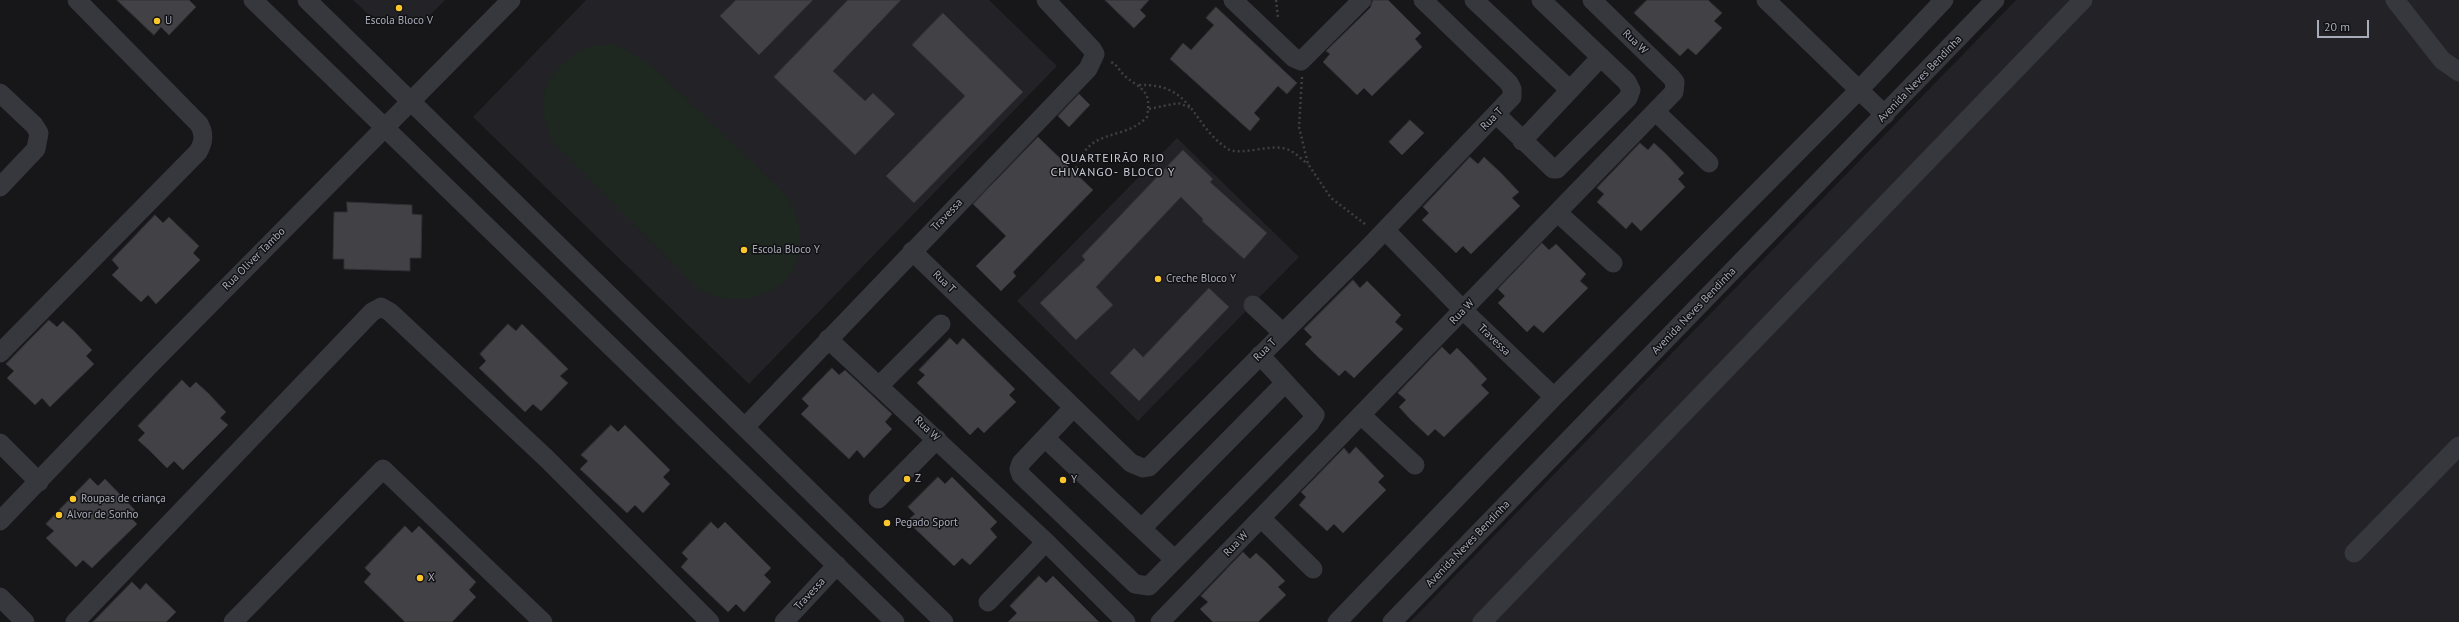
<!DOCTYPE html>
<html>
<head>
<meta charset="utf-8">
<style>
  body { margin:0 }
  #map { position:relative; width:2459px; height:622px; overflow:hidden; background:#171619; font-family:"PT Sans",sans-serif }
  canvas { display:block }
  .scale { position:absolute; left:2317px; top:20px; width:52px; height:18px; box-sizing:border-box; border:2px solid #a8acb9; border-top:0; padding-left:5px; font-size:12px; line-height:14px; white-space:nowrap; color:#a8acb9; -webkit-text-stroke:3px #121114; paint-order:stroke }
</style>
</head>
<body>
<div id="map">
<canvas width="2459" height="622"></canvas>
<div class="scale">20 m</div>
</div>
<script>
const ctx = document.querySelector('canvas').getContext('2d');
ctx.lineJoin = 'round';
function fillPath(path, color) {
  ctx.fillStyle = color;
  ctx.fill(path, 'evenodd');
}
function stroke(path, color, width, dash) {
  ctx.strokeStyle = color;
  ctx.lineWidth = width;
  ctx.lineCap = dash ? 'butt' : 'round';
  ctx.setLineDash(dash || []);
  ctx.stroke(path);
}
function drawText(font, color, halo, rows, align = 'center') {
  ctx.font = font + ' "PT Sans",sans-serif';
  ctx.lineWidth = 3;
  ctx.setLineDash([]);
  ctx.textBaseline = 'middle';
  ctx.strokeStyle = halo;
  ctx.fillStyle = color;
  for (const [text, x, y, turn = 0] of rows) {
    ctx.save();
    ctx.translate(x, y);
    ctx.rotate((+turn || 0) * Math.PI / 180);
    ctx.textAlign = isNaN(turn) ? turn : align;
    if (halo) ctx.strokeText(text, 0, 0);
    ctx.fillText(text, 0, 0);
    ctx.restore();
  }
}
fillPath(new Path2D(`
  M 353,0 L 445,0 L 422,23 L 370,16 Z
  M 586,0 L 989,0 L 1057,66 L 749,384 L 473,117 Z
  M 2016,0 L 2459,0 L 2459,622 L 1410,622 Z
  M 1177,138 L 1299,257 L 1138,421 L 1017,301 Z`), '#232226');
fillPath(new Path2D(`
  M 616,44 L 650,64 L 780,189 C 785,195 791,202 794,209 C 822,275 756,322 697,288 L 552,141 C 547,127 542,114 543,99 C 545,78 571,51 591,46 C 599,44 608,45 616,44 Z`), '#1e2720');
const building = new Path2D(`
  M 117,0 L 189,0 L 196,7 L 169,35 L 161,27 L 154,35 Z
  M 736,0 L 813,0 L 759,55 L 720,16 Z
  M 848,0 L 901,0 L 833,71 L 865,101 L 873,93 L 895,114 L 855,155 L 774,77 Z
  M 1105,0 L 1149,0 L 1140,10 L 1146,16 L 1134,28 Z
  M 1373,0 L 1388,0 L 1421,33 L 1415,39 L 1422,47 L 1372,96 L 1364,88 L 1357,95 L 1323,62 L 1330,54 L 1326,51 L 1370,8 Z
  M 1647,0 L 1708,0 L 1722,13 L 1714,21 L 1722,28 L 1696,55 L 1688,48 L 1680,56 L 1634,13 Z
  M 1216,7 L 1297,83 L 1287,94 L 1278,86 L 1254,113 L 1260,119 L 1250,131 L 1170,59 L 1183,43 L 1191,50 L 1214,25 L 1206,18 Z
  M 943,13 L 1023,92 L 914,203 L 886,176 L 965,96 L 912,45 Z
  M 1079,94 L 1090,105 L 1069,127 L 1058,116 Z
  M 1410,120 L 1424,133 L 1402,155 L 1389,142 Z
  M 1038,137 L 1093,190 L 1013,272 L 1016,276 L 1001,291 L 976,266 L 1006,236 L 973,204 Z
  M 1640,143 L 1648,150 L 1654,143 L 1666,154 L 1684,173 L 1678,179 L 1685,187 L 1641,231 L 1632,222 L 1626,229 L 1609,213 L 1597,202 L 1604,194 L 1597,188 Z
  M 1183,150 L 1213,179 L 1210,182 L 1267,233 L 1244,259 L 1202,221 L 1203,219 L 1181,197 L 1096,287 L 1113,305 L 1076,340 L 1040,303 L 1085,260 L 1082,256 Z
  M 1470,157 L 1478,164 L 1484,157 L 1501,173 L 1519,192 L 1512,198 L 1520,206 L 1471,254 L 1463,246 L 1456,253 L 1422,220 L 1429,213 L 1423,207 Z
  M 347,202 L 412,205 L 412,214 L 422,215 L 421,258 L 410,258 L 410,271 L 344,269 L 344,259 L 333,259 L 334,212 L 347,212 Z
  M 155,215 L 163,223 L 169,217 L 199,246 L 193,253 L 200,260 L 156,304 L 148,295 L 141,302 L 112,275 L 119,268 L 112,260 Z
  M 1542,243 L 1549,250 L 1556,244 L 1586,274 L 1580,281 L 1588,288 L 1543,333 L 1534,325 L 1527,332 L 1498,303 L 1505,296 L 1498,289 Z
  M 1353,280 L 1360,288 L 1367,281 L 1401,315 L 1395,322 L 1403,329 L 1354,378 L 1345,370 L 1339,376 L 1318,357 L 1305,344 L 1312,337 L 1304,329 Z
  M 1209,288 L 1229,307 L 1139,401 L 1110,373 L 1134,348 L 1143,357 Z
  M 49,320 L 57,327 L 63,321 L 74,331 L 92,350 L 86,356 L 94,364 L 50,407 L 42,398 L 35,405 L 7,378 L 14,371 L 6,364 Z
  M 508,324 L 516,331 L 522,324 L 568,369 L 560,376 L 568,383 L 541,411 L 533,404 L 525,412 L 479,368 L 486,361 L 480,354 Z
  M 950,338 L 957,345 L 963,338 L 1015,389 L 1009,395 L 1016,402 L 984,433 L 978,427 L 970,435 L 917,383 L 925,375 L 919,370 Z
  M 1442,347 L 1450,355 L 1457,348 L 1469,360 L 1487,379 L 1481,385 L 1489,393 L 1444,437 L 1435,429 L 1428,436 L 1411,420 L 1399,407 L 1406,400 L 1398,393 Z
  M 832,368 L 839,375 L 845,370 L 892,414 L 885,422 L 892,429 L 864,458 L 857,450 L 849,459 L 801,414 L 809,406 L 802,399 Z
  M 182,380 L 190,388 L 196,382 L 208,393 L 226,412 L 220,418 L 228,425 L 183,470 L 174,461 L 167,468 L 151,452 L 138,440 L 145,433 L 138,426 Z
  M 611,425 L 618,432 L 625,425 L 670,470 L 663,477 L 670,484 L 643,513 L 635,505 L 627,513 L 580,469 L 588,461 L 581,455 Z
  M 1356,447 L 1384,476 L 1378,482 L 1386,490 L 1343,533 L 1334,524 L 1327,531 L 1299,505 L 1306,497 L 1301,492 L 1344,448 L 1349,454 Z
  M 938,477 L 945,484 L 952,477 L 997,522 L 990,529 L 997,537 L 970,565 L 962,558 L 954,566 L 907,521 L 915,514 L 908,507 Z
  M 90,478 L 98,486 L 105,479 L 135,510 L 129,516 L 137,524 L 92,568 L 83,560 L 76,567 L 46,538 L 54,531 L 46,524 Z
  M 711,522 L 718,529 L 725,522 L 771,568 L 764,575 L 771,582 L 744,612 L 736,604 L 728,612 L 681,567 L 688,559 L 682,553 Z
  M 405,526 L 412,533 L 419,526 L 476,582 L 469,590 L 476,597 L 452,622 L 405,622 L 364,582 L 371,574 L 365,568 Z
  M 1243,552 L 1250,559 L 1256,553 L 1266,562 L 1285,581 L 1278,587 L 1286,595 L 1258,622 L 1213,622 L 1200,609 L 1208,602 L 1201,596 Z
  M 1039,576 L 1046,583 L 1053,576 L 1099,622 L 1008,622 L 1017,613 L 1010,606 Z
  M 132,582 L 140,590 L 146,583 L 176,612 L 166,622 L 93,622 Z`);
fillPath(building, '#414146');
stroke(building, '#313035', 1);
stroke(new Path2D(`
  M 1276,0 L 1278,18
  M 1302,77 L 1299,127 L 1308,164 L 1331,198 L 1365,224
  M 1139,85 C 1194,83 1191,125 1228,149 C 1243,157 1274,141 1291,151 C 1297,154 1302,160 1308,164
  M 1149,109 L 1178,103 L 1191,108
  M 1075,173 C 1087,125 1122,143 1147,117 C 1152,89 1141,90 1125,76 C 1119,71 1118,65 1111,62`), '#3d3f45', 2.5, [2, 3]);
stroke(new Path2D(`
  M 253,0 L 895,622
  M 307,0 L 944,622
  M 1233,0 L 1294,58 L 1301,61 L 1362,0
  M 1474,0 L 1570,90
  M 1766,0 L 1885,115
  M 2395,0 L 2442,60 L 2459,72
  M 0,93 L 34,125 L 39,133 L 36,149 L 0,187
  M 1656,112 L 1709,163
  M 1496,114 L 1553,169 L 1557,169 L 1628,98 L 1631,90 L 1627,82 L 1541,0
  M 1522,141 L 1601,57
  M 1558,213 L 1613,263
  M 1385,230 L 1463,310 L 1554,397
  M 912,251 L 1131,463 L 1143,468 L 1149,467 L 1365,251 L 1512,97 L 1512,89 L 1509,83 L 1423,0
  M 1253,305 L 1283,333
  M 828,339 L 1046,542 L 1126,622
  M 0,353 L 198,152 C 204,142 205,134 199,124 L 77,0
  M 880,385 L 941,324
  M 1073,408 L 1021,463 L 1019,469 L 1021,475 L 1135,584 L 1149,586 L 1310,423 L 1315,415 L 1260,355
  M 1361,415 L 1415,465
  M 745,427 L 1088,69 L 1095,54 L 1092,49 L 1046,0
  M 1045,438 L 1175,560
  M 0,443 L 39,482
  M 878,499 L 937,439
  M 1261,518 L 1313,569
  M 0,521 L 152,363 L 511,0
  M 1142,528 L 1285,383
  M 2354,553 L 2459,446
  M 0,597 L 25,622
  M 988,602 L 1046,542
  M 75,622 L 372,312 L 381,307 L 390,312 L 547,459 L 710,622
  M 233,622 L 383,469 L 543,622
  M 784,622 L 837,565
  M 1160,622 L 1674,92 L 1675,82 L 1671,77 L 1592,0
  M 1337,622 L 1554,397 L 1859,90 L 1944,0
  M 1392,622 L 1995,0
  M 1482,622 L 2083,0`), '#37383e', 19);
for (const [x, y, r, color] of [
  [399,8,4,"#fbc62c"],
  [157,21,4,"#fbc62c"],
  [744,250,4,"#fbc62c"],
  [1158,279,4,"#fbc62c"],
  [907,479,4,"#fbc62c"],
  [1063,480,4,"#fbc62c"],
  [73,499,4,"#fbc62c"],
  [59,515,4,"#fbc62c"],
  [887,523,4,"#fbc62c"],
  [420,578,4,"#fbc62c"]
]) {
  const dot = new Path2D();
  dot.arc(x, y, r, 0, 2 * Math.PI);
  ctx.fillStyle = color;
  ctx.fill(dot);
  stroke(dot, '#121114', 1.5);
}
drawText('11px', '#a8acb9', '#121114', [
  ["U",165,21],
  ["Escola Bloco V",399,21,"center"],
  ["Escola Bloco Y",752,250],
  ["Creche Bloco Y",1166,279],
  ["Z",915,479],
  ["Y",1071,480],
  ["Roupas de criança",81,499],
  ["Alvor de Sonho",67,515],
  ["Pegado Sport",895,523],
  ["X",428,578]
], 'left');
drawText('11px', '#a8acb9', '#121114', [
  ["Rua W",1635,42,44],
  ["Avenida Neves Bendinha",1920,79,-46],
  ["Rua T",1492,119,-46],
  ["Travessa",947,215,-46],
  ["Rua Oliver Tambo",254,259,-45],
  ["Rua T",944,282,44],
  ["Avenida Neves Bendinha",1694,311,-46],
  ["Rua W",1462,312,-46],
  ["Travessa",1494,340,44],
  ["Rua T",1265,350,-45],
  ["Rua W",927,429,43],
  ["Rua W",1236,544,-46],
  ["Avenida Neves Bendinha",1468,544,-46],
  ["Travessa",810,594,-47]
]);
ctx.letterSpacing = '1px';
drawText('12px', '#c9cbd5', '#121114', [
  ["QUARTEIRÃO RIO",1113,159],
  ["CHIVANGO- BLOCO Y",1113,173]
]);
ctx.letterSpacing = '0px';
</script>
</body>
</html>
